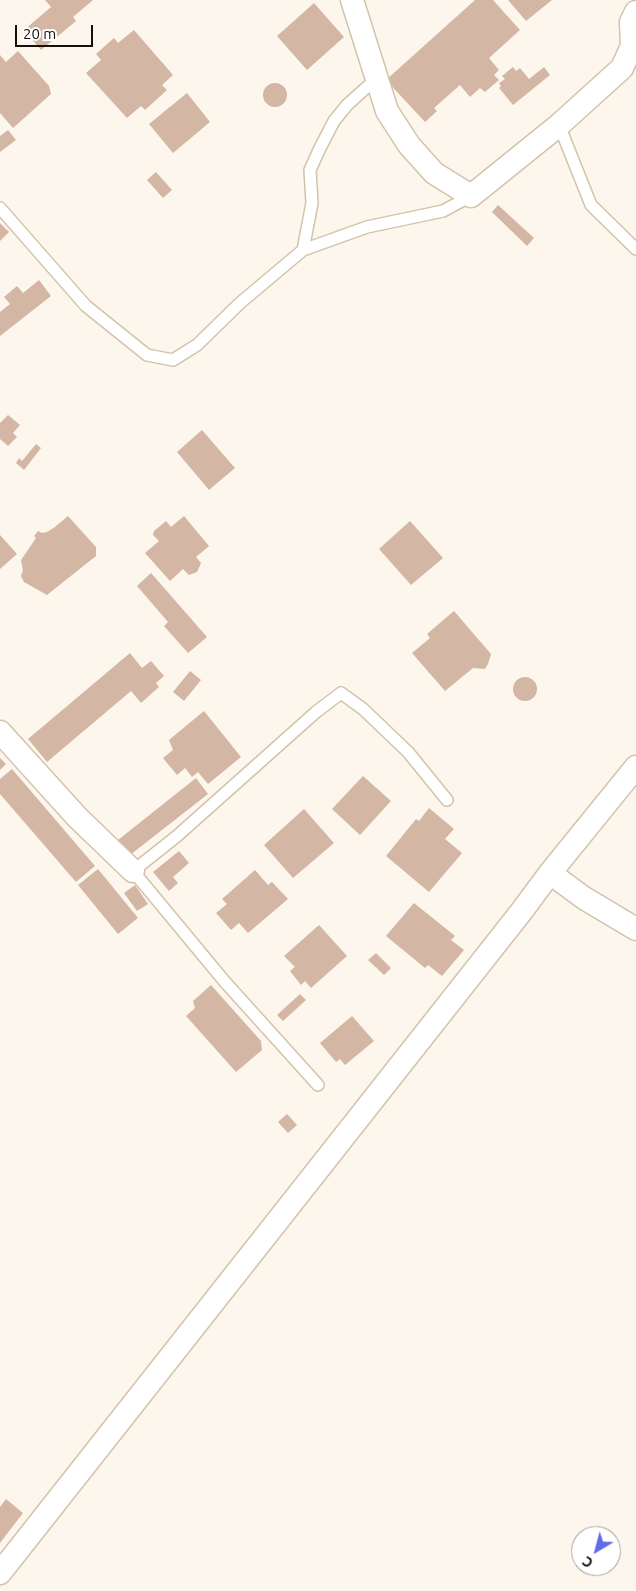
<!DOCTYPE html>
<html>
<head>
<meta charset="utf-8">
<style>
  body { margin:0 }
  #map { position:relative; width:636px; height:1591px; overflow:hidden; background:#fcf6ec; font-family:Ubuntu,sans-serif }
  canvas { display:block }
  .north { position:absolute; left:571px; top:1526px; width:50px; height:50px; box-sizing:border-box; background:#fff; border:1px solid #a19f9c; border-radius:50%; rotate:217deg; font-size:14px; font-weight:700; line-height:20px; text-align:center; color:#150f07 }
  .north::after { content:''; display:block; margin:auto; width:18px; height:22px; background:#626be4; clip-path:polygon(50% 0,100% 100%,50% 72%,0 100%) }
  .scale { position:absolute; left:15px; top:25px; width:78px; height:22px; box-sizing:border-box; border:2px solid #150f07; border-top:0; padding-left:6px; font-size:15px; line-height:18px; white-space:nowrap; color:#150f07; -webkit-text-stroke:4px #fff; paint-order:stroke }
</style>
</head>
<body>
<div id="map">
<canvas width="636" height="1591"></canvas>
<div class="north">С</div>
<div class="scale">20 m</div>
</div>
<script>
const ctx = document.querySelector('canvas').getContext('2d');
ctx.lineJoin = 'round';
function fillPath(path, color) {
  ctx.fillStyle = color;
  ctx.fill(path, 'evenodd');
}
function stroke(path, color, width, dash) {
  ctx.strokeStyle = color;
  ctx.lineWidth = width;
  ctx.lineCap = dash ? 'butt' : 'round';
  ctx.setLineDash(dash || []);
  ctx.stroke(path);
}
fillPath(new Path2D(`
  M 45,0 L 93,0 L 73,17 L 76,21 L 41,50 L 24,30 L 51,7 Z
  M 475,0 L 493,0 L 520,30 L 489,58 L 499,70 L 494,75 L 499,80 L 485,92 L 480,88 L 470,97 L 460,85 L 434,108 L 437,111 L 425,122 L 386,80 Z
  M 508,0 L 552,0 L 526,21 Z
  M 314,3 L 344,37 L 307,70 L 277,36 Z
  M 134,30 L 173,75 L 162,85 L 167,90 L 145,110 L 141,106 L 127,118 L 86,73 L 101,60 L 96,54 L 114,38 L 118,43 Z
  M 18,51 L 49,86 L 51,94 L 13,128 L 0,113 L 0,55 L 6,62 Z
  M 513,67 L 516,71 L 520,68 L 529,79 L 544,67 L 550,75 L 513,105 L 499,88 L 501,86 L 499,83 L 505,79 L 502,76 Z
  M263 95a12 12 0 1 1 24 0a12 12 0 1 1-24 0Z
  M 187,93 L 210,122 L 173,153 L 149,124 Z
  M 8,130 L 16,140 L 0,152 L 0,136 Z
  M 156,172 L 172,190 L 163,198 L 147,180 Z
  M 498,205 L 534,238 L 527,246 L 492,212 Z
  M 0,223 L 9,232 L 0,241 Z
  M 39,280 L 51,296 L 0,336 L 0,312 L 10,304 L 4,297 L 17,286 L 23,293 Z
  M 8,415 L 20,425 L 13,433 L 17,437 L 8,446 L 0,439 L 0,423 Z
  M 202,430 L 235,468 L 209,490 L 177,452 Z
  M 36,444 L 41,448 L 24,470 L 16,463 L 19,458 L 22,461 Z
  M 68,516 L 96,547 L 96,556 L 47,595 L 24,582 L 21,576 L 23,570 L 21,560 L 36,538 L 34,536 L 38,531 L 42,533 L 47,532 L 55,527 Z
  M 184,516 L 209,546 L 196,557 L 201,563 L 197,572 L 189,575 L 183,569 L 170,581 L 145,553 L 159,541 L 153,535 L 154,531 L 166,521 L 171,527 Z
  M 410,521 L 443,558 L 411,585 L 379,549 Z
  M 0,535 L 17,554 L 0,569 Z
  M 151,573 L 207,637 L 188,653 L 164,626 L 168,622 L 137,586 Z
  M 454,611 L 491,654 L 488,664 L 485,669 L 473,668 L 445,691 L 412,653 L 430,638 L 427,634 Z
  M 130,653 L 142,668 L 151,661 L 164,676 L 156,683 L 159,687 L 141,703 L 131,691 L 47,762 L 28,739 Z
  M 190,671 L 201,680 L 184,701 L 173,692 Z
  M513 689a12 12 0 1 1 24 0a12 12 0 1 1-24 0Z
  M 204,711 L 241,757 L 208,784 L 198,772 L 192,777 L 185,768 L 177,775 L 163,758 L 173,750 L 169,740 Z
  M 0,758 L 6,764 L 0,770 Z
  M 12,769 L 95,866 L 76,882 L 0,794 L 0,779 Z
  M 363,776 L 391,801 L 360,835 L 332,809 Z
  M 196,778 L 208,794 L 130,855 L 118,840 Z
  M 429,808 L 454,829 L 445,839 L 462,853 L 429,892 L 386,856 L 416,819 L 419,821 Z
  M 304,809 L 334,843 L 293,878 L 264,845 Z
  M 179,851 L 189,863 L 173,877 L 178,883 L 169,891 L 153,872 Z
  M 98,869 L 138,918 L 118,934 L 78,885 Z
  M 255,870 L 268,885 L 272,882 L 288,899 L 248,933 L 239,923 L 231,930 L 216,913 L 227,904 L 222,899 Z
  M 135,885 L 148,904 L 137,911 L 124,893 Z
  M 414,903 L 455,936 L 451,940 L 464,950 L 442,976 L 428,965 L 425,968 L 386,936 Z
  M 319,925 L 347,956 L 311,988 L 305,981 L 301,985 L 290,971 L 295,967 L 284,956 Z
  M 376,953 L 391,968 L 384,975 L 368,960 Z
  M 211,985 L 261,1041 L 262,1050 L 236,1072 L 186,1016 L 195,1008 L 193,1001 Z
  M 300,994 L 306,1000 L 283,1021 L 277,1015 Z
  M 352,1016 L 374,1041 L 345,1065 L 340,1059 L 336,1062 L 320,1043 Z
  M 287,1114 L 297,1125 L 288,1133 L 278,1122 Z
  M 6,1499 L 23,1513 L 0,1543 L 0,1507 Z`), '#d3b6a3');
const lane = new Path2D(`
  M 559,125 L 591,205 L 636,249
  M 0,208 L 86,306 L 147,355 L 173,360 L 197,345 L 240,303 L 303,250 L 367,227 L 443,211 L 471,196
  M 303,250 L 312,203 L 310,170 L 320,148 L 334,121 L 347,105 L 377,78
  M 318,1085 L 225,982 L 133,871 L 177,836 L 316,712 L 341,693 L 363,709 L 408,752 L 447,800`);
const street = new Path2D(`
  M 352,0 L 387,111 L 409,145 L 434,173 L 471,196 L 559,125 L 622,68 L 632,46 L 631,22 L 636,12
  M 0,732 L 77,817 L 133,871
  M 550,873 L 584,898 L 636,929
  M 0,1573 L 521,912 L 550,873 L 636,767`);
stroke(lane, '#d3c3ab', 14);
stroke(street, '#d3c3ab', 25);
stroke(lane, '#fff', 11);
stroke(street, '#fff', 22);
</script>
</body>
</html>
